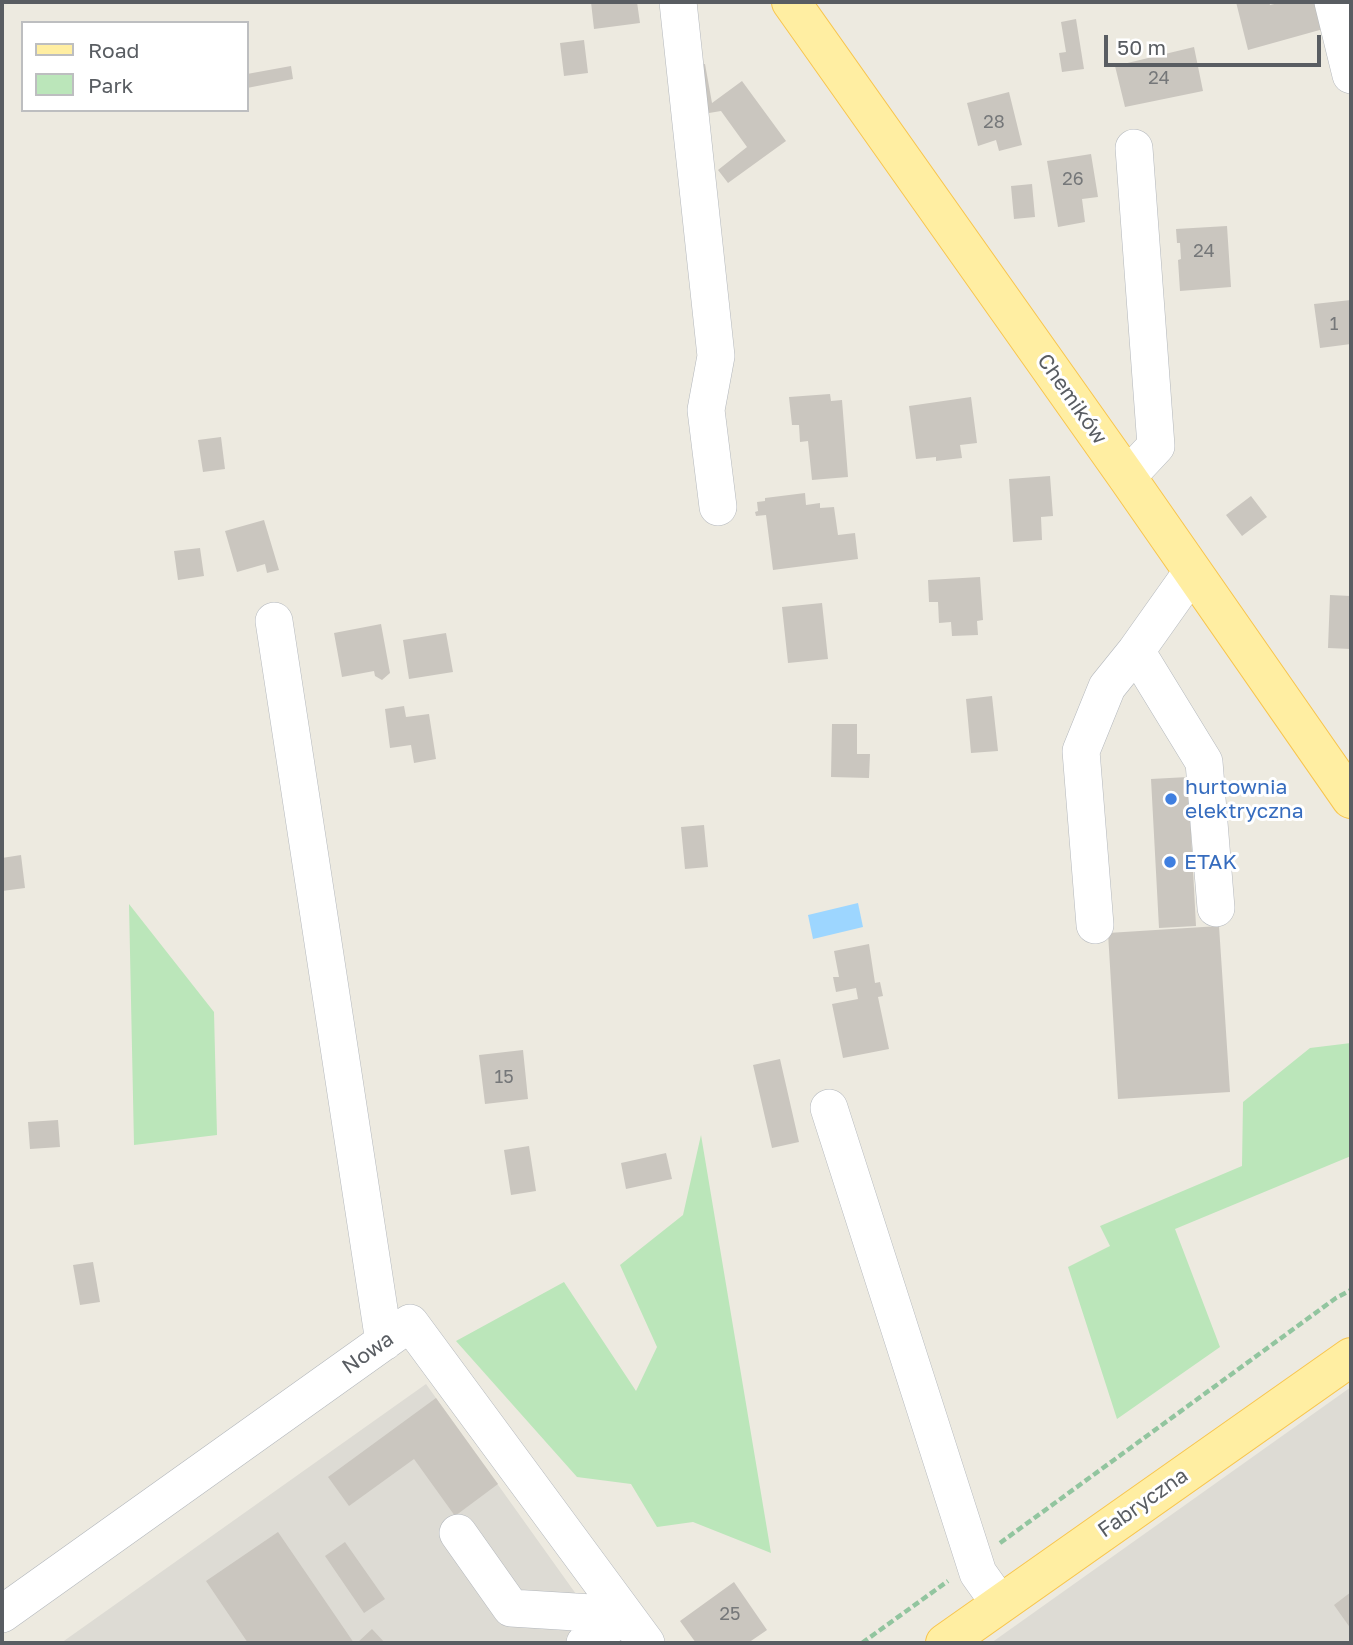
<!DOCTYPE html>
<html>
<head>
<meta charset="utf-8">
<style>
  body { margin:0 }
  #map { position:relative; width:1353px; height:1645px; overflow:hidden; background:#edeae0; font-family:"Golos Text",sans-serif }
  canvas { display:block }
  .frame { position:absolute; inset:0; border:4px solid #595d62; pointer-events:none }
  .legend { position:absolute; left:21px; top:21px; width:228px; height:91px; box-sizing:border-box; background:#fff; border:2px solid #bdbec0; margin:0; padding:9px 12px; list-style:none; font-size:21px; color:#595d62 }
  .legend li { display:flex; align-items:center; gap:14px; height:35px }
  .legend b { width:35px; border:2px solid #bdbec0 }
  .scale { position:absolute; left:1104px; top:35px; width:217px; height:32px; box-sizing:border-box; border:4px solid #595d62; border-top:0; padding-left:9px; font-size:21px; line-height:24px; white-space:nowrap; color:#595d62; -webkit-text-stroke:5px #fff; paint-order:stroke }
</style>
</head>
<body>
<div id="map">
<canvas width="1353" height="1645"></canvas>
<div class="frame"></div>
<ul class="legend">
<li><b style="height:9px;background:#ffeea2"></b>Road</li>
<li><b style="height:19px;background:#bbe6ba"></b>Park</li>
</ul>
<div class="scale">50 m</div>
</div>
<script>
const ctx = document.querySelector('canvas').getContext('2d');
ctx.lineJoin = 'round';
function fillPath(path, color) {
  ctx.fillStyle = color;
  ctx.fill(path, 'evenodd');
}
function stroke(path, color, width, dash) {
  ctx.strokeStyle = color;
  ctx.lineWidth = width;
  ctx.lineCap = dash ? 'butt' : 'round';
  ctx.setLineDash(dash || []);
  ctx.stroke(path);
}
function drawText(font, color, halo, rows, align = 'center') {
  ctx.font = font + ' "Golos Text",sans-serif';
  ctx.lineWidth = 6;
  ctx.setLineDash([]);
  ctx.textBaseline = 'middle';
  ctx.strokeStyle = halo;
  ctx.fillStyle = color;
  for (const [text, x, y, turn = 0] of rows) {
    ctx.save();
    ctx.translate(x, y);
    ctx.rotate((+turn || 0) * Math.PI / 180);
    ctx.textAlign = isNaN(turn) ? turn : align;
    if (halo) ctx.strokeText(text, 0, 0);
    ctx.fillText(text, 0, 0);
    ctx.restore();
  }
}
fillPath(new Path2D(`
  M 426,1384 L 611,1643 L 61,1643 Z
  M 1351,1387 L 1351,1643 L 991,1643 Z`), '#dddbd4');
fillPath(new Path2D(`
  M 129,904 L 214,1012 L 217,1135 L 134,1145 Z
  M 1351,1043 L 1351,1156 L 1175,1229 L 1220,1347 L 1117,1419 L 1068,1267 L 1110,1246 L 1100,1226 L 1242,1166 L 1243,1102 L 1310,1048 Z
  M 701,1135 L 771,1553 L 693,1522 L 657,1527 L 631,1484 L 577,1477 L 456,1341 L 564,1282 L 636,1391 L 657,1347 L 620,1265 L 683,1215 Z`), '#bbe6ba');
fillPath(new Path2D(`
  M 858,903 L 863,927 L 813,939 L 808,915 Z`), '#9dd6ff');
fillPath(new Path2D(`
  M 591,2 L 637,2 L 640,23 L 594,29 Z
  M 1236,2 L 1269,2 L 1270,5 L 1283,2 L 1328,2 L 1334,26 L 1248,50 Z
  M 1076,19 L 1084,69 L 1062,72 L 1059,53 L 1066,52 L 1061,22 Z
  M 584,40 L 588,73 L 564,76 L 560,43 Z
  M 1194,47 L 1203,91 L 1125,107 L 1115,66 Z
  M 705,64 L 712,103 L 742,81 L 786,141 L 728,183 L 718,170 L 747,147 L 721,111 L 697,115 L 690,66 Z
  M 291,66 L 293,79 L 247,88 L 247,74 Z
  M 1009,92 L 1022,145 L 999,151 L 996,140 L 978,146 L 967,103 Z
  M 1091,154 L 1098,197 L 1082,199 L 1085,222 L 1058,227 L 1047,161 Z
  M 1032,184 L 1035,217 L 1014,219 L 1011,186 Z
  M 1227,226 L 1231,287 L 1180,291 L 1178,260 L 1181,259 L 1180,243 L 1177,243 L 1176,229 Z
  M 1351,300 L 1351,344 L 1320,348 L 1314,304 Z
  M 830,394 L 831,401 L 842,400 L 848,477 L 812,480 L 808,441 L 800,442 L 799,425 L 792,425 L 789,397 Z
  M 971,397 L 977,443 L 960,445 L 962,458 L 936,461 L 936,457 L 916,459 L 909,406 Z
  M 221,437 L 225,469 L 203,472 L 198,440 Z
  M 1050,476 L 1053,516 L 1041,517 L 1042,540 L 1013,542 L 1009,479 Z
  M 805,493 L 806,505 L 820,503 L 820,508 L 834,507 L 838,535 L 855,533 L 858,559 L 773,570 L 766,515 L 756,516 L 755,512 L 758,511 L 757,502 L 765,501 L 765,498 Z
  M 1251,496 L 1267,517 L 1242,536 L 1226,515 Z
  M 264,520 L 279,570 L 267,573 L 265,564 L 237,572 L 225,531 Z
  M 200,548 L 204,576 L 178,580 L 174,551 Z
  M 980,577 L 983,620 L 977,621 L 978,635 L 952,636 L 951,622 L 939,623 L 938,602 L 929,602 L 928,580 Z
  M 1330,595 L 1351,596 L 1351,649 L 1328,648 Z
  M 822,603 L 828,659 L 788,663 L 782,607 Z
  M 381,624 L 390,673 L 382,680 L 375,676 L 374,671 L 342,677 L 334,633 Z
  M 446,633 L 453,672 L 409,679 L 403,640 Z
  M 992,696 L 998,751 L 971,753 L 966,699 Z
  M 404,706 L 406,717 L 429,714 L 436,759 L 414,763 L 411,745 L 390,748 L 385,709 Z
  M 832,724 L 857,724 L 857,754 L 870,754 L 869,778 L 831,777 Z
  M 1188,777 L 1196,926 L 1159,928 L 1151,779 Z
  M 704,825 L 708,867 L 685,869 L 681,827 Z
  M 21,855 L 25,888 L 2,891 L 2,858 Z
  M 1219,926 L 1230,1092 L 1118,1099 L 1108,933 Z
  M 869,944 L 875,983 L 880,982 L 883,996 L 878,997 L 889,1049 L 843,1058 L 832,1004 L 858,999 L 856,988 L 836,992 L 833,977 L 839,977 L 834,951 Z
  M 523,1050 L 528,1099 L 485,1104 L 479,1055 Z
  M 780,1059 L 799,1142 L 772,1148 L 753,1065 Z
  M 58,1120 L 60,1147 L 30,1149 L 28,1122 Z
  M 529,1146 L 536,1191 L 511,1195 L 504,1150 Z
  M 666,1153 L 672,1179 L 626,1189 L 621,1163 Z
  M 93,1262 L 100,1302 L 80,1305 L 73,1265 Z
  M 436,1398 L 498,1484 L 455,1516 L 414,1459 L 349,1506 L 328,1477 Z
  M 278,1532 L 354,1643 L 248,1643 L 206,1581 Z
  M 345,1542 L 385,1599 L 364,1613 L 325,1556 Z
  M 734,1582 L 767,1630 L 748,1643 L 696,1643 L 680,1621 Z
  M 1351,1592 L 1351,1629 L 1334,1605 Z
  M 372,1629 L 385,1643 L 357,1643 Z`), '#cac6bf');
const minor = new Path2D(`
  M 678,2 L 716,356 L 706,410 L 718,507
  M 1333,2 L 1351,75
  M 1127,477 L 1156,446 L 1134,148
  M 1192,572 L 1136,651 L 1204,762 L 1216,908
  M 274,621 L 384,1342
  M 1095,925 L 1081,751 L 1107,687 L 1136,651
  M 829,1108 L 978,1573 L 1000,1604
  M 458,1533 L 511,1608 L 624,1615
  M 2,1614 L 410,1323 L 646,1643
  M 585,1643 L 624,1615`);
const major = new Path2D(`
  M 791,2 L 1127,477 L 1351,799
  M 945,1643 L 1351,1357`);
stroke(minor, '#b3b7bc', 38);
stroke(major, '#f8c54d', 40);
stroke(new Path2D(`
  M 1000,1543 L 1336,1298 L 1351,1290
  M 862,1643 L 948,1581`), '#92c59f', 4.5, [7, 3.5]);
stroke(minor, '#fff', 37);
stroke(major, '#ffeea2', 38);
for (const [x, y, r, color] of [
  [1171,799,7,"#3f7fe0"],
  [1170,862,7,"#3f7fe0"]
]) {
  const dot = new Path2D();
  dot.arc(x, y, r, 0, 2 * Math.PI);
  ctx.fillStyle = color;
  ctx.fill(dot);
  stroke(dot, '#fff', 2.5);
}
drawText('18px', '#757779', null, [
  ["24",1159,78],
  ["28",994,122],
  ["26",1073,179],
  ["24",1204,251],
  ["1",1334,324],
  ["15",504,1077],
  ["25",730,1614]
]);
drawText('21px', '#595d62', '#fff', [
  ["Chemików",1072,399,55],
  ["Nowa",368,1353,-35],
  ["Fabryczna",1143,1503,-35]
]);
drawText('21px', '#366cbe', '#fff', [
  ["hurtownia",1185,787],
  ["elektryczna",1185,811],
  ["ETAK",1184,862]
], 'left');
</script>
</body>
</html>
